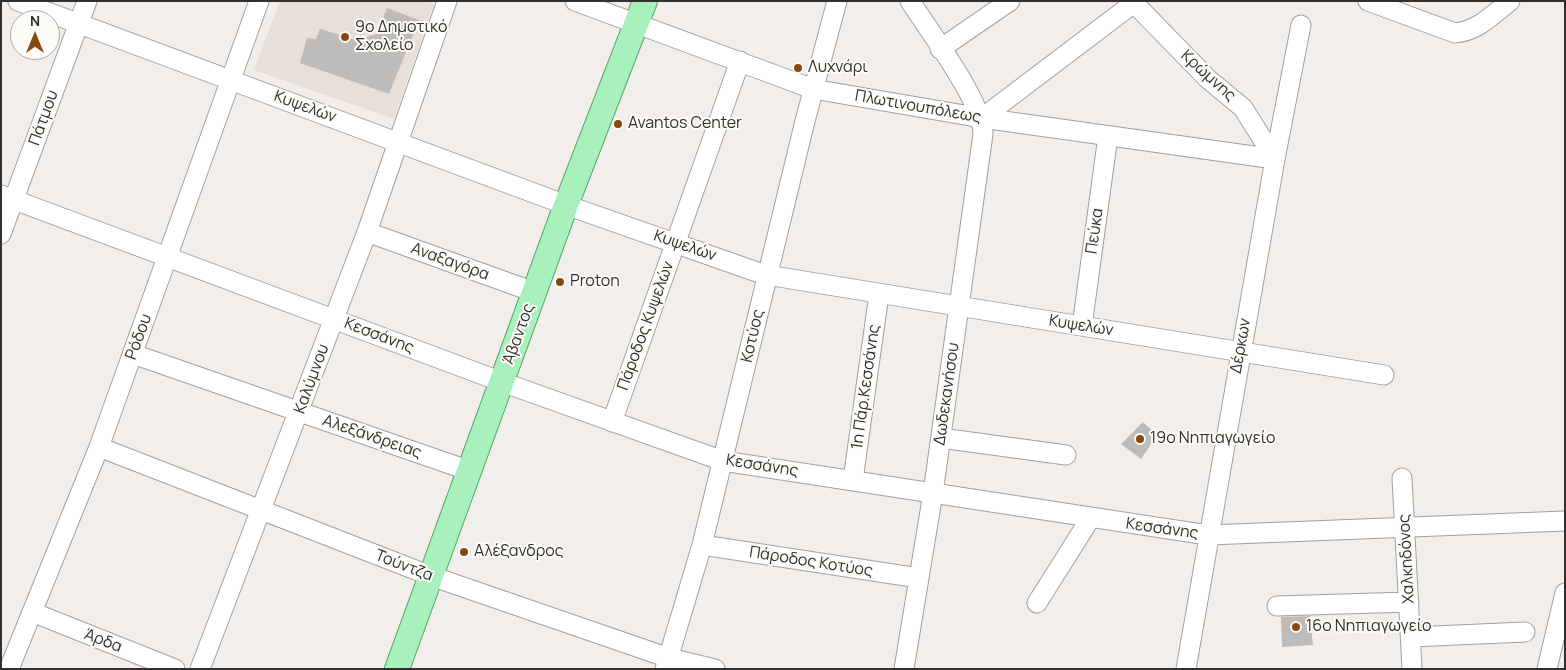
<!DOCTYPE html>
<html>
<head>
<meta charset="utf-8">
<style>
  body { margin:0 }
  #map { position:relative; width:1566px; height:670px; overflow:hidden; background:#f1eeec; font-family:Manrope,sans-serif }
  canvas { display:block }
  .frame { position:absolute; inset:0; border:2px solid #31302f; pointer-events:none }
  .north { position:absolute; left:10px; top:10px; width:50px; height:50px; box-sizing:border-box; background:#fefcf9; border:1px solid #acaaa8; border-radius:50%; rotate:0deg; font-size:14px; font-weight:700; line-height:20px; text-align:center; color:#31302f }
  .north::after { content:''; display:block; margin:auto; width:18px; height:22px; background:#88490f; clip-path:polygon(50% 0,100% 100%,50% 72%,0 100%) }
</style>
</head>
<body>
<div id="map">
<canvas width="1566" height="670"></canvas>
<div class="frame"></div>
<div class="north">N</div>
</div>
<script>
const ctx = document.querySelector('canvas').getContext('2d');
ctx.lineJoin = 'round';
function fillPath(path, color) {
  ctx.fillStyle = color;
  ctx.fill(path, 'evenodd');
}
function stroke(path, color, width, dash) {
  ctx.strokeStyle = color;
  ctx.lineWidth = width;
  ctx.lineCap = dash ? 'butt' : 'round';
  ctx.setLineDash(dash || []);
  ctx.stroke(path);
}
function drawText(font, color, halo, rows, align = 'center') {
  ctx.font = font + ' Manrope,sans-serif';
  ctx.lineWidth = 4;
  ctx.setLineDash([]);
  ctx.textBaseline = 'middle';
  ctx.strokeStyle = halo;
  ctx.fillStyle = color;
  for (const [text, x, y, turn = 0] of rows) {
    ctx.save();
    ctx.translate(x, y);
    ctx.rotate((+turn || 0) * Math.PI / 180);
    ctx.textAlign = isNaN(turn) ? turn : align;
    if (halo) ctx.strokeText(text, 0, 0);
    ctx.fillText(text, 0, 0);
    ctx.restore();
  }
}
fillPath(new Path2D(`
  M 280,1 L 425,1 L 434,4 L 394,119 L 254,70 Z`), '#e8dfd9');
fillPath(new Path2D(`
  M 387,8 L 419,20 L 389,94 L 300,63 L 307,38 L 316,39 L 320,29 L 357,40 L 377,34 Z
  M 1143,422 L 1157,435 L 1141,459 L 1121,444 Z
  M 1310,616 L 1313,645 L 1282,647 L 1281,617 Z`), '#bebcba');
const minor = new Path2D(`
  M 18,1 L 566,205 L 757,272 L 779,277 L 1384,375
  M 575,1 L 813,89 L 982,118 L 1275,159
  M 1132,1 L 1208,79 L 1243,108 L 1275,159
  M 1368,1 L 1455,33 C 1478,31 1492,15 1510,1
  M 940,49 L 1010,1
  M 982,118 L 1134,3
  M 1,195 L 502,382 L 723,461 L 1208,535 L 1565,521
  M 367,232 L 534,292
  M 1,234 L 87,1
  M 1082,326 L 1108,136
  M 133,354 L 470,471
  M 612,422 L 740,61
  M 941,438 L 1066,455
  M 99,447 L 431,576 L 669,658 L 715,669
  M 1402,478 L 1412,669
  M 853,480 L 879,294
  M 702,545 L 919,578
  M 1037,603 L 1090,519
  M 1277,606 L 1409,602
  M 32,612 L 175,669
  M 1411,637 L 1525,632
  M 9,669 L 99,447 L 259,1
  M 200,669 L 367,232 L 447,1
  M 665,669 L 702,545 L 805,121 L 837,1
  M 904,669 L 933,493 L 983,134 C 983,102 929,31 910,1
  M 1186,669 L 1275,159 L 1301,25
  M 1547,669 L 1565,593`);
const major = new Path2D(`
  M 397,669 L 566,205 L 645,1`);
stroke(minor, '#a3a19f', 21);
stroke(major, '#59a76d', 26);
stroke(minor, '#fff', 19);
stroke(major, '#a9f1bc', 24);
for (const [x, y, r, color] of [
  [345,37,5,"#88490f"],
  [798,68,5,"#88490f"],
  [618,124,5,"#88490f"],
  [560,282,5,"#88490f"],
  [1140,439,5,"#88490f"],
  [464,552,5,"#88490f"],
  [1296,627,5,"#88490f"]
]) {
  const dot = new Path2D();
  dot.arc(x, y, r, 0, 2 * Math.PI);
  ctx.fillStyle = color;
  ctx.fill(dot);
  stroke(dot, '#fefcf9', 2);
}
drawText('16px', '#31302f', '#fefcf9', [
  ["9ο Δημοτικό",355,28],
  ["Σχολείο",355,46],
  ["Λυχνάρι",808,68],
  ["Avantos Center",628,124],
  ["Proton",570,282],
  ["19ο Νηπιαγωγείο",1150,439],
  ["Αλέξανδρος",474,552],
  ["16ο Νηπιαγωγείο",1306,627]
], 'left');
drawText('16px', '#31302f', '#fefcf9', [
  ["Κρώμνης",1208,76,42],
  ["Κυψελών",305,107,20],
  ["Πλωτινουπόλεως",918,107,10],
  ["Πάτμου",44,118,-70],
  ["Πεύκα",1095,231,-82],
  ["Κυψελών",685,246,19],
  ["Αναξαγόρα",450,262,20],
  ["Πάροδος Κυψελών",646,326,-70],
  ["Κυψελών",1081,326,9],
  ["Άβαντος",519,334,-70],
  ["Κεσσάνης",379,336,21],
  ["Κοτύος",753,336,-77],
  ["Ρόδου",139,337,-70],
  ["Δέρκων",1241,346,-80],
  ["Καλύμνου",312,379,-70],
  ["1η Πάρ.Κεσσάνης",866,387,-82],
  ["Δωδεκανήσου",947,394,-82],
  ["Αλεξάνδρειας",372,437,19],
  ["Κεσσάνης",762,466,9],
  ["Κεσσάνης",1162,529,8],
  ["Χαλκηδόνος",1407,559,-93],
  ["Πάροδος Κοτύος",811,562,9],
  ["Τούντζα",404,566,21],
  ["Άρδα",103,641,21]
]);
</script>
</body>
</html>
